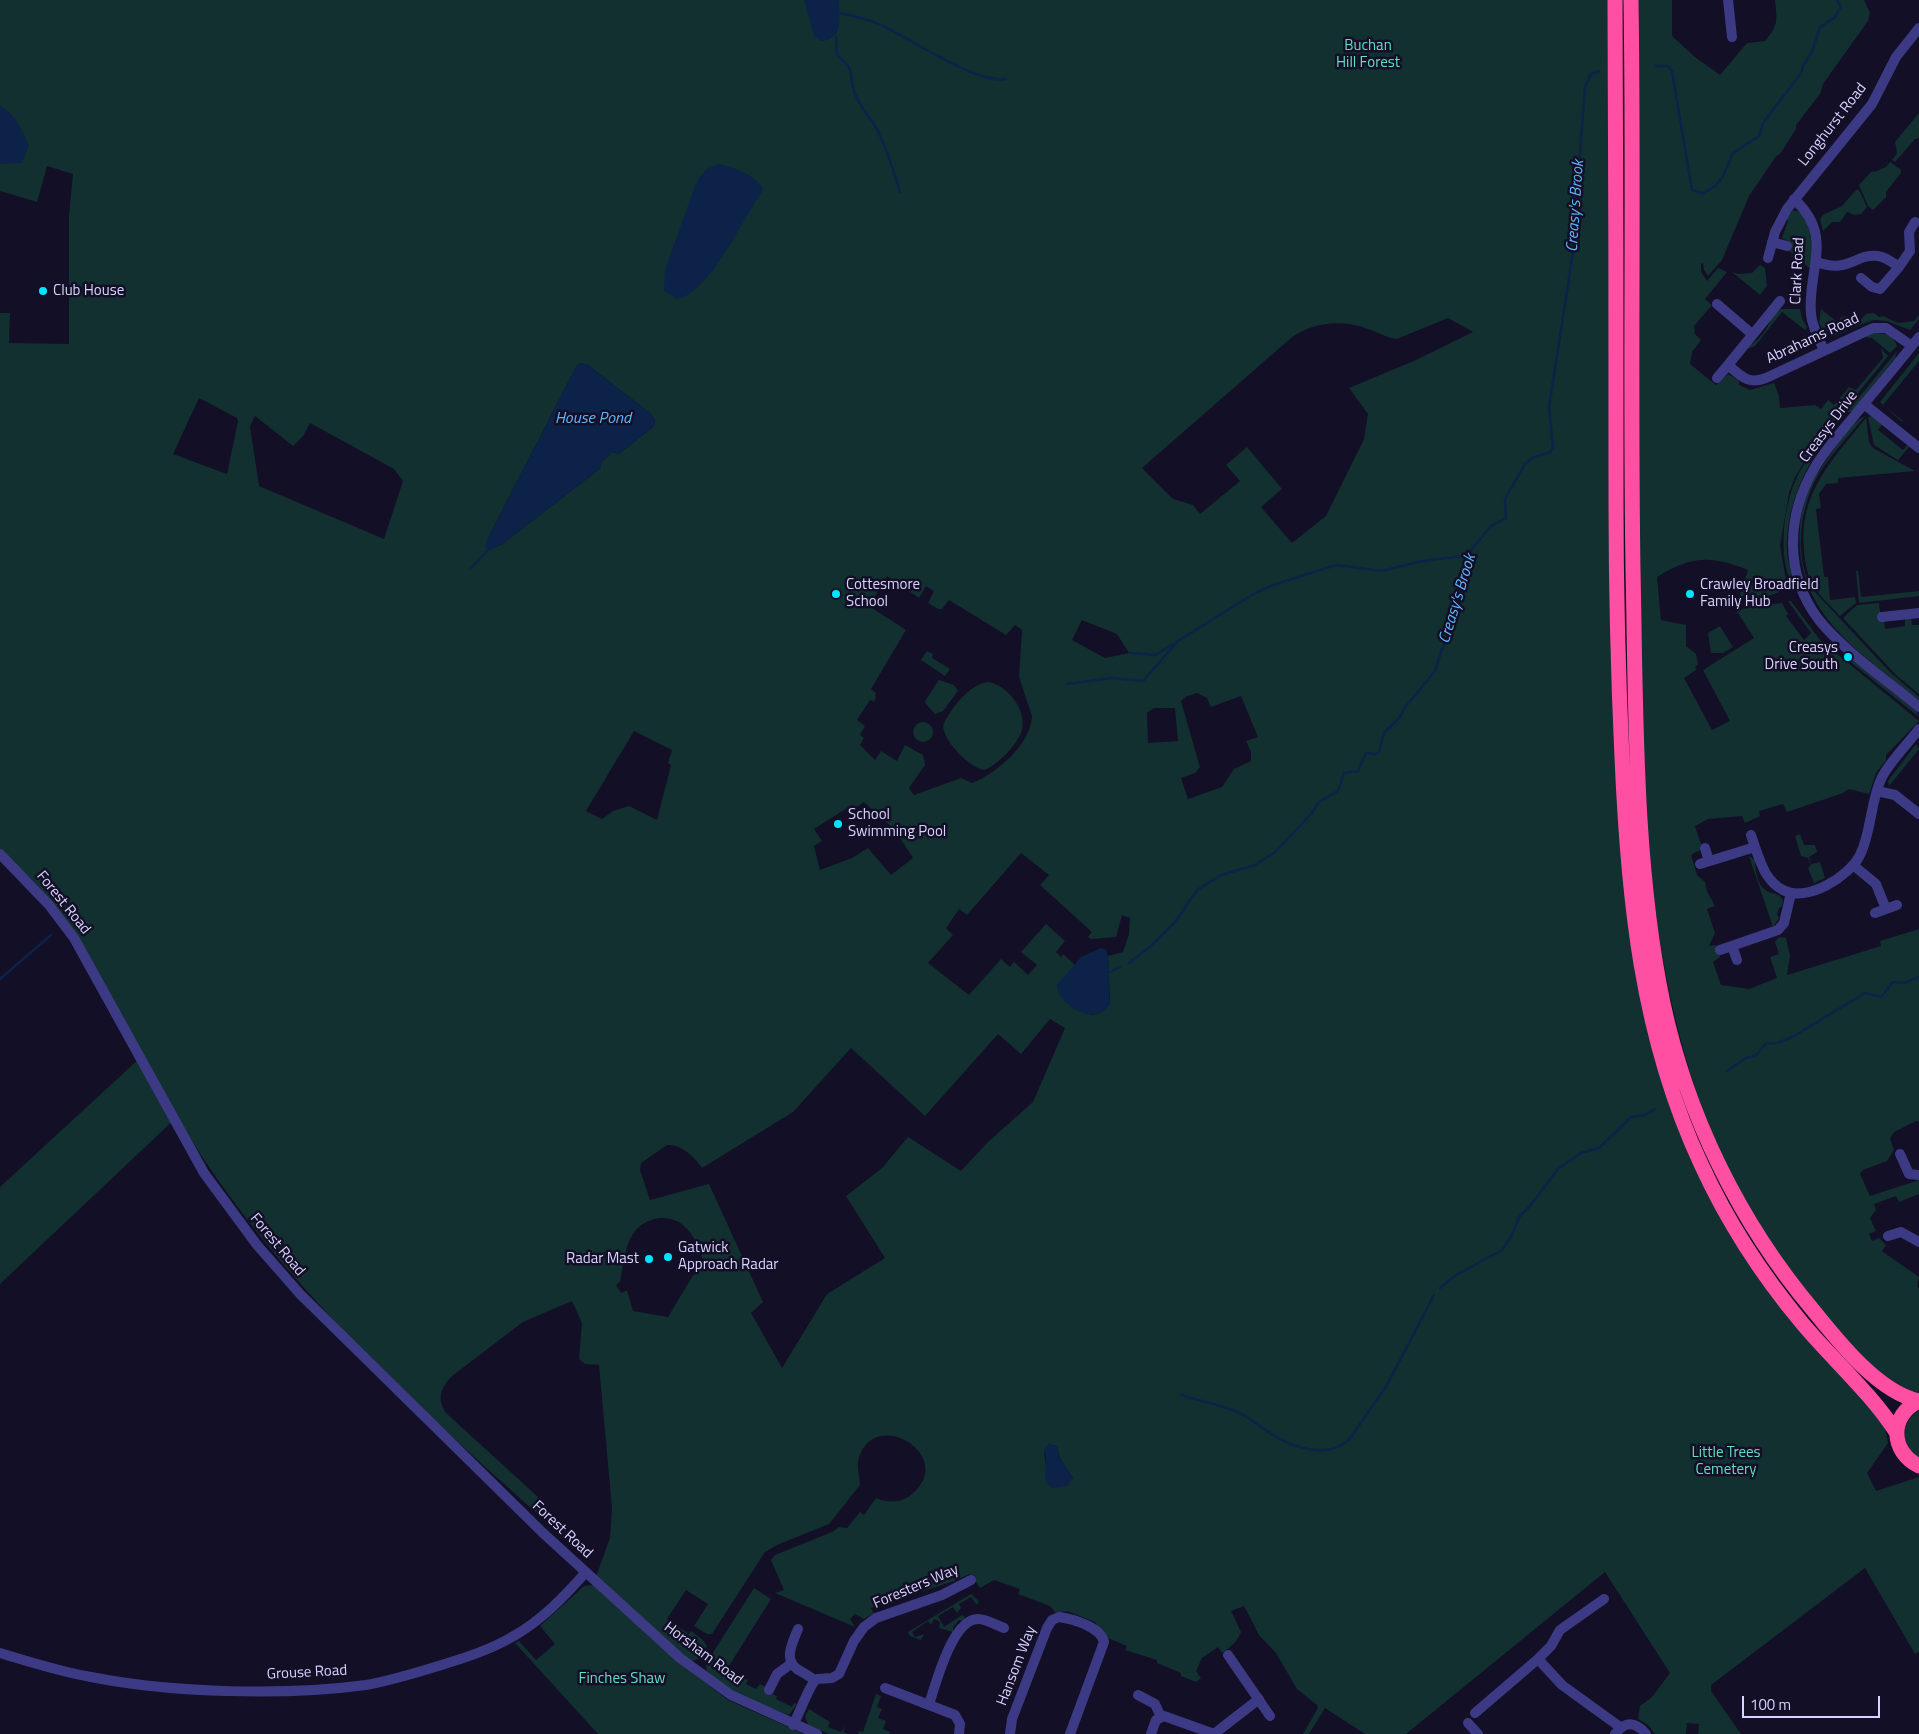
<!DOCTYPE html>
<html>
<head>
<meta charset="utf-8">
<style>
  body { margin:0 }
  #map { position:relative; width:1919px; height:1734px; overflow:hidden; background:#130f26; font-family:"Titillium Web",sans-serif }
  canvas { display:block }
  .scale { position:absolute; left:1742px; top:1696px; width:138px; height:22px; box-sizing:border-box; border:2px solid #d9d4ff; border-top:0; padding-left:6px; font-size:15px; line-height:18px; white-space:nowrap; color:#d9d4ff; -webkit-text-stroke:4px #130f26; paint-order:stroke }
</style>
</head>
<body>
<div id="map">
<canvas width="1919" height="1734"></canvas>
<div class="scale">100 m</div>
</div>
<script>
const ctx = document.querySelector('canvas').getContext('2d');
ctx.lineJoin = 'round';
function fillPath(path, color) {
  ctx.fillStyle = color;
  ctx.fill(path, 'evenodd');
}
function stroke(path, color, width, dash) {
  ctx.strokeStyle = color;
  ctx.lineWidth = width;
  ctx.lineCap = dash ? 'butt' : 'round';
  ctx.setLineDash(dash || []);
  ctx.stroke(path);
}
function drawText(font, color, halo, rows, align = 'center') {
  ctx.font = font + ' "Titillium Web",sans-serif';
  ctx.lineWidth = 5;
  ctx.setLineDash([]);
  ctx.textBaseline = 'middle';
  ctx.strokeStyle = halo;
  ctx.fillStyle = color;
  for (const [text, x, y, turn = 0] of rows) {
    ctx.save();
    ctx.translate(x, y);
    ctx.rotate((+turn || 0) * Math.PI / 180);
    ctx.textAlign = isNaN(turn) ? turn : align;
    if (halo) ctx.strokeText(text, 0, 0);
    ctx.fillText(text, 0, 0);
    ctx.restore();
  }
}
fillPath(new Path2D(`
  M 0,0 L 1609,0 L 1629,931 L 1710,1196 L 1885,1428 L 1888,1443 L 1867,1473 L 1876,1491 L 1919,1477 L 1919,1652 L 1915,1654 L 1865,1568 L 1711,1685 L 1711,1691 L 1741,1734 L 1698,1734 L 1699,1724 L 1687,1723 L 1686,1734 L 1655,1734 L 1648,1725 L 1638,1719 L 1640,1706 L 1652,1697 L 1670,1673 L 1605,1572 L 1406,1734 L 1365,1734 L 1325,1708 L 1309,1734 L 1303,1734 L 1318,1708 L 1317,1705 L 1297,1689 L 1276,1653 L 1259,1635 L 1244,1606 L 1231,1611 L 1241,1632 C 1237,1642 1231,1647 1222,1653 L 1218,1647 L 1202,1658 L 1196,1671 L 1201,1678 L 1196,1682 L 1181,1676 L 1181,1673 L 1157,1663 L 1157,1660 L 1125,1650 L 1127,1646 L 1108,1638 C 1105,1630 1098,1629 1095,1622 L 1067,1611 L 1056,1613 L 1050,1606 L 1018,1594 L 1020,1589 L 994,1580 L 980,1588 L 970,1574 L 954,1581 L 871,1608 L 874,1613 L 864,1619 L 855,1614 L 850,1619 L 855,1627 L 775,1593 L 784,1590 L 771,1560 L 775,1555 L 832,1532 L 839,1527 L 847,1528 L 860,1512 L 864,1515 L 876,1498 C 888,1503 902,1503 912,1494 C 959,1455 870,1403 858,1462 C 857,1470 860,1477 860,1485 L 829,1524 L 777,1545 L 765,1552 L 712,1634 L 707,1634 L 694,1626 L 708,1604 L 686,1590 L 667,1619 L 689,1634 L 691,1631 L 702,1639 L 707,1646 L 699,1659 L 681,1664 L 728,1700 L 804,1734 L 598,1734 L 515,1643 L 519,1641 L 536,1660 L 555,1644 L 540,1626 L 584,1586 L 593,1585 L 610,1538 L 612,1508 L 599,1365 L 585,1364 L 579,1359 L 582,1323 L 572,1301 L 523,1322 L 452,1376 C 440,1389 437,1398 446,1413 L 537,1496 L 541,1506 L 538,1514 C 405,1396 269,1271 177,1117 L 0,1284 L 0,1187 L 140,1058 L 74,938 L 0,854 L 0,313 L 10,313 L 9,343 L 69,344 L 69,216 L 73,174 L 47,166 L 37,202 L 0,191 ZM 1448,318 L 1473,332 L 1416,360 L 1349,388 L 1368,414 L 1364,439 L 1326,516 L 1292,543 L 1261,507 L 1282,489 L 1247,447 L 1226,465 L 1240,481 L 1200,514 L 1193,505 L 1173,499 L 1142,468 L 1291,338 C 1312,322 1343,319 1368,329 C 1378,332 1387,338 1397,339 ZM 580,363 L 588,365 L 650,413 L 655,420 L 654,426 L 619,454 L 613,452 L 601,462 L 601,468 L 501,545 L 488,538 L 576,367 ZM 199,398 L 237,418 L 238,421 L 227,474 L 173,454 ZM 255,416 L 293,446 L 303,436 L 310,423 L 394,469 L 403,481 L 384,539 L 259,486 L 250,426 ZM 887,576 L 919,598 L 926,586 L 934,591 L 928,603 L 938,609 L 942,609 L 949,600 L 1006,635 L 1015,625 L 1022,630 L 1019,677 L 1032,716 C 1031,744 996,774 972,783 L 961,778 L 914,795 L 909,788 L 925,765 L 923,755 L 905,745 L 897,761 L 881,751 L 875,760 L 860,745 L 864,738 L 860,735 L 865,726 L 857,720 L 870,700 L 874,702 L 876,697 L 875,696 L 876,693 L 871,689 L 906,630 L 869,606 ZM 1082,620 L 1117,634 L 1129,653 L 1105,658 L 1072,640 ZM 1197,693 L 1207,698 L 1211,707 L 1241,696 L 1258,737 L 1246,741 L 1251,752 L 1251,761 L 1234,769 L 1222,787 L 1188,799 L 1181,778 L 1195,773 L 1200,767 L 1181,701 L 1187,696 ZM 1154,708 L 1175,708 L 1178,741 L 1148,743 L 1147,713 ZM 634,731 L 672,750 L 668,763 L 671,765 L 657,820 L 629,806 L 613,811 L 602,819 L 586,811 ZM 864,802 L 894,829 L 913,858 L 891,875 L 868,848 L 852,858 L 820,870 L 814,846 L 822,841 L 814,829 L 852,805 L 855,808 ZM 1021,853 L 1049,875 L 1040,885 L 1092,932 L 1088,937 L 1091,939 L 1116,937 L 1122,915 L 1130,918 L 1129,934 L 1123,952 L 1108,956 L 1110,1003 C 1101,1019 1086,1016 1074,1007 L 1074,964 L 1063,954 L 1061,957 L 1056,952 L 1065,941 L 1046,924 L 1021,952 L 1037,965 L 1028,975 L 1014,962 L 1010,967 L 1001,959 L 969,995 L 928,963 L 953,935 L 946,928 L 959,909 L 967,915 ZM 1050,1019 L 1065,1028 L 1033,1102 L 988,1142 L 961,1171 L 908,1137 L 882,1168 L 846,1196 L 885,1258 L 827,1294 L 782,1368 L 751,1313 L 763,1302 L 709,1184 L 650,1200 L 640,1170 L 641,1163 L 667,1145 C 681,1144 695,1157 702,1168 L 793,1112 L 851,1048 L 925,1116 L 998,1034 L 1021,1054 ZM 659,1218 C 688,1217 696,1240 704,1262 L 692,1277 L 668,1317 L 633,1311 L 627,1290 L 621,1293 L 616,1285 L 620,1282 C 626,1254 625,1224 659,1218 ZM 1049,1444 L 1057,1446 L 1060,1458 L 1073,1478 L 1046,1465 L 1044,1454 Z
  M 1637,0 L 1672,0 L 1672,36 L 1695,57 L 1720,75 L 1747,43 L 1765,41 C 1779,24 1777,21 1775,0 L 1864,0 L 1870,13 L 1868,21 L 1823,84 L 1820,94 L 1796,125 L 1796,129 L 1780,154 L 1777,155 L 1749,196 L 1722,260 L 1708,276 L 1704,270 L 1703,263 L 1701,264 L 1701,272 L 1707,281 L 1718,268 L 1727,272 L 1705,299 L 1712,305 L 1694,326 L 1695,334 L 1701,340 L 1692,352 L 1690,364 L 1716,385 L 1728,374 L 1739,381 L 1739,385 L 1750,390 L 1774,383 L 1779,396 L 1780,408 L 1815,405 L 1821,409 L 1828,400 L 1834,405 L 1849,387 L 1856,390 L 1883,358 L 1881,348 L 1888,356 L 1812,450 L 1795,477 L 1789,493 L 1780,546 L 1787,586 C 1777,597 1754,599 1739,598 L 1748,570 C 1710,555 1692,556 1657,577 L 1661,620 L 1686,625 L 1686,646 L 1696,654 L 1698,664 L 1695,667 L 1696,670 L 1684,678 L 1712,730 L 1730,721 L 1703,670 L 1754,638 L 1738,613 L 1734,614 L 1742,609 L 1782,603 L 1788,614 L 1786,616 L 1804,640 L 1811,633 L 1788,601 L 1791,601 L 1820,640 L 1919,721 L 1886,755 L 1886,760 L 1876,773 L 1869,794 L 1849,789 L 1843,793 L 1787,812 L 1783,804 L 1759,811 L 1760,816 L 1745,823 L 1742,816 L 1708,819 L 1695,826 L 1701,844 L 1700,850 L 1691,855 L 1697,875 L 1705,882 L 1707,891 L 1715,906 L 1707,909 L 1715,933 L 1709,946 L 1716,945 L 1720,957 L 1713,962 L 1721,985 L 1749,989 L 1777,978 L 1770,957 L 1779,954 L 1775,942 L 1779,937 L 1786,938 L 1790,956 L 1787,975 L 1881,946 L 1880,941 L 1919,929 L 1919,1122 L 1916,1121 L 1894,1132 L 1890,1139 L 1894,1150 L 1887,1161 L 1863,1170 L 1860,1174 L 1870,1196 L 1919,1180 L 1919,1194 L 1899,1202 L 1896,1196 L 1874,1204 L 1876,1210 L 1870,1218 L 1876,1231 L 1869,1234 L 1872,1241 L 1879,1238 L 1886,1245 L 1882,1251 L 1919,1277 L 1917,1287 L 1919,1288 L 1919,1394 C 1872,1377 1835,1329 1805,1290 C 1767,1239 1731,1183 1708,1123 C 1636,939 1643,737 1639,543 C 1636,362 1637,181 1637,0 Z
  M 1919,113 L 1919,138 L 1915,139 L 1895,162 L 1892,160 L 1897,153 L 1895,142 Z
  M 1890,162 L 1901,170 L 1901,173 L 1886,192 L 1886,197 L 1873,210 L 1868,206 L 1859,185 L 1872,171 L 1874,172 L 1886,167 Z
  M 1856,190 L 1859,190 L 1867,207 L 1861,214 L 1854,215 L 1847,212 L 1840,222 L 1832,222 L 1823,231 L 1820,219 L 1823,215 L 1842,206 Z
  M 1794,210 L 1801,212 C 1812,227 1813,248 1811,267 L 1808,267 L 1788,250 L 1789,242 L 1782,238 L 1788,221 L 1787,215 Z
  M 1760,265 L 1765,268 L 1767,286 L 1760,295 L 1732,272 L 1738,274 L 1752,273 Z
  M 1781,309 L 1800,309 L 1802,319 L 1807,327 L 1805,330 L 1782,312 L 1755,346 L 1747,349 L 1748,346 C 1757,343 1770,327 1771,317 Z
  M 1821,309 L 1846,329 L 1846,331 L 1834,336 L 1825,333 L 1819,323 Z
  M 1874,313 L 1879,317 L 1883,316 L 1898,323 L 1914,321 L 1919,315 L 1919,319 L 1910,330 L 1887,321 L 1874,320 L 1851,328 L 1839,319 L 1845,316 L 1853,323 L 1859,322 L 1866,314 Z
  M 1870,333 C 1882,333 1893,333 1897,346 L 1890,353 L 1872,338 L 1864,337 Z
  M 1897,351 L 1895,358 L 1852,412 L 1847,412 Z
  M 1919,353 L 1919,361 L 1883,405 L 1903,421 L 1902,422 L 1880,402 Z
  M 1865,416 C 1849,436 1829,456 1817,477 C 1800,508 1792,562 1815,592 L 1890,672 L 1919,697 L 1919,700 C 1862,654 1793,613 1800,528 C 1801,506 1809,483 1823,465 C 1833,452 1850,422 1865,416 Z
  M 1872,416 L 1883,424 L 1878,430 L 1903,450 L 1908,444 L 1909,447 L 1898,460 L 1874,445 L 1868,417 Z
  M 1866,418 L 1869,442 L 1873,448 L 1915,471 L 1838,478 L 1838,483 L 1826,484 L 1819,494 L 1821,508 L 1816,509 L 1824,577 L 1828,577 L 1830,600 L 1855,597 L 1856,603 L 1840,616 C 1831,606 1818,595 1812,584 C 1807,574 1805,561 1804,550 C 1798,493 1833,459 1866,418 Z
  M 1814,453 L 1816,454 C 1798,482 1786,516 1787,550 C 1787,561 1793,573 1792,584 C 1775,551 1785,478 1814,453 Z
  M 1856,571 L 1858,571 L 1861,597 L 1919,591 L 1919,596 L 1859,603 Z
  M 1879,603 L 1881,621 L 1884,621 L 1885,629 L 1905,626 L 1905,618 L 1911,617 L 1912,625 L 1919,625 L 1919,694 L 1896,675 L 1843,618 L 1857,605 Z
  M 1720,626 L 1733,647 L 1723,653 L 1711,653 L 1708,633 Z
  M 927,651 L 933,654 L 932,658 L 950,669 L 945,676 L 921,660 Z
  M 1850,657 L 1917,712 L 1919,717 L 1848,660 Z
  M 939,680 L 954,685 L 958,691 L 943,711 L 935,714 L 926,704 L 925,701 Z
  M 989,682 C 1008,686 1027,710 1022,730 C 1018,744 998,765 984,770 C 969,767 944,742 943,726 C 949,710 970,683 989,682 Z
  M913 732a10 10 0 1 1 20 0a10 10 0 1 1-20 0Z
  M 1916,744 L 1919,749 L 1889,786 L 1888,781 Z
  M 1800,834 L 1804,845 L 1815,845 L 1817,852 L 1809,857 L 1811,864 L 1820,862 L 1825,878 L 1814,883 L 1808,868 L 1811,865 L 1808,858 L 1801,856 L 1795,836 Z
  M 1749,856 L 1755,860 C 1755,870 1757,887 1769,892 C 1775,894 1779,894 1783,900 L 1782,906 L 1779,908 L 1777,914 L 1779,918 L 1773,927 Z
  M 1919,1411 L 1919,1458 C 1901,1446 1898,1423 1919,1411 Z
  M 754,1588 L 771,1599 L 727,1669 L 748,1680 L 746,1684 L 756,1689 L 760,1684 L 766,1687 L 764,1690 L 777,1696 L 776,1699 L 792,1707 L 794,1703 L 797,1704 L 789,1715 L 746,1699 L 707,1674 L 706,1665 L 709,1659 Z
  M 971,1594 L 979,1601 L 977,1605 L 971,1597 L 959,1604 L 961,1608 L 957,1613 L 953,1607 L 938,1616 L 944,1627 L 962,1615 L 965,1617 L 963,1621 L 959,1620 L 953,1627 L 953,1632 L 939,1628 L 940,1622 L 934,1619 L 931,1625 L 928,1621 L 912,1632 L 915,1637 L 924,1634 L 921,1640 L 910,1636 L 908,1632 Z
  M 876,1694 L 881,1696 L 877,1707 L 882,1709 L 878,1718 L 886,1721 L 883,1729 L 890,1732 L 889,1734 L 858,1734 L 859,1731 L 863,1732 Z
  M 809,1709 L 830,1722 L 828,1727 L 841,1732 L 846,1725 L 843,1732 L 848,1734 L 829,1734 L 808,1725 L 805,1716 Z`), '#12302f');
fillPath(new Path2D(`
  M 804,0 L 839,0 C 839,17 844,40 821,41 L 814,36 Z
  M 0,106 C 15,113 22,131 29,145 L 22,163 L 0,164 Z
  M 720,164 C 734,168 758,175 763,190 C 744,217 709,294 677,299 L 664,291 L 665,270 L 695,186 C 701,174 706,167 720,164 Z
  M 580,363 L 588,365 L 650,413 L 655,420 L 654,426 L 619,454 L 613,452 L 601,462 L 601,468 L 501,545 L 488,551 L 485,546 L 488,538 L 576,367 Z
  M 1101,948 L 1106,950 L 1108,956 L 1110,1003 C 1097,1029 1056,1004 1057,985 L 1081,957 Z
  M 1049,1444 L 1057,1446 L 1060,1458 L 1073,1478 L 1067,1486 L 1053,1488 C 1041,1481 1046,1474 1046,1463 C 1046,1458 1044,1454 1044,1450 Z`), '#0c2248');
stroke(new Path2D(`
  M 839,13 C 855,16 869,19 883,26 C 913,40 976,84 1006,79
  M 836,37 L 837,55 C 861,76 845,75 857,98 C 862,110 872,119 878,131 C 887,150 894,172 900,192
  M 1656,66 L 1668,66 L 1672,71 L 1692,190 L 1703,193 L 1714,187 L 1722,178 L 1733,153 L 1759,136 L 1763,123 L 1801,73 L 1803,66 L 1812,52 L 1820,27 L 1834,18 L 1841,7 L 1837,0
  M 471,568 L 489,549
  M 1130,653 L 1155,655 L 1173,644
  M 1067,684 L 1113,678 L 1143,681 L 1178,641 L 1255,593 L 1276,584 L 1336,565 L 1382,571 L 1422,561 L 1470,555
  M 1129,963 L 1151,946 L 1175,922 L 1197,890 L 1221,875 L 1255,865 L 1275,852 L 1311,814 L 1319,802 L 1338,791 L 1344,773 L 1358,771 L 1366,753 L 1376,754 L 1379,752 L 1384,733 L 1399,718 L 1406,706 L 1435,671 L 1443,646 L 1448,640 L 1449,629 L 1459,606 L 1465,564 L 1471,550 L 1491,526 L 1506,518 L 1505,499 L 1525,464 L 1532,458 L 1550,452 L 1553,448 L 1549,407 L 1572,259 L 1585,87 L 1591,74 L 1599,71
  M 1110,972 L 1120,967
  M 0,979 L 51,935
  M 1727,1071 L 1746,1058 L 1755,1056 L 1766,1044 L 1778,1043 L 1794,1036 L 1865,993 L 1881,997 L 1893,982 L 1904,983 L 1919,977
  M 1440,1288 L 1456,1275 L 1502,1250 L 1512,1235 L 1519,1217 L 1530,1206 L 1558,1169 L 1581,1153 L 1599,1148 L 1631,1117 L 1645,1115 L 1655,1109
  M 1181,1395 C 1199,1401 1219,1404 1237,1412 C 1250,1417 1261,1428 1273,1435 C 1296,1449 1331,1460 1351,1437 L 1387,1385 L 1434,1295`), '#0c2248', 2.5);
stroke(new Path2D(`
  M 1728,0 L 1732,37
  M 1794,199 C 1835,236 1807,270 1811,314 C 1812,327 1819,339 1824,350
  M 1772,242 L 1787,246
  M 1768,258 L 1775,232 L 1787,209 L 1872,104 L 1896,57 L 1919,28
  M 1817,262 C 1848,274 1856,253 1878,256 C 1886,257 1893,263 1899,267 L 1880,289 L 1872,287 L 1861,278
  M 1899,267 L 1910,251 L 1909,232 L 1915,222
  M 1780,301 L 1728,365 C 1741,376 1748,385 1766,378 L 1873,328 L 1886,328 L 1912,346
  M 1717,304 L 1752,334
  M 1919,337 C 1899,362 1879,386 1859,410 C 1844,429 1827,447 1815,467 C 1786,516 1784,574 1819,620 C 1844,651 1888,681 1919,707
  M 1717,378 L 1728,365
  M 1864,404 L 1919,448
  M 1882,617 L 1919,613
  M 1877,791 L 1895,795 L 1919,814
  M 1751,835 L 1755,847
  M 1705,848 L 1709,861
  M 0,854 L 49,905 L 74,938 L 204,1173 L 257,1245 L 300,1294 L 543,1533 L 680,1658 L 731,1695 L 817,1734
  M 1700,864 L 1755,847 C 1761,864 1766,881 1783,890 C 1807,903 1850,876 1860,855 C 1872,831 1870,801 1882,777 C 1891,760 1907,745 1919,729
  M 1853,865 L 1876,884 L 1886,909
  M 1875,913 L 1897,905
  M 1732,946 L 1737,960
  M 1720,950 L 1778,930 L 1784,923 L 1791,893
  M 1900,1154 L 1909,1174 L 1919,1175
  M 1888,1236 L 1901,1232 L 1919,1242
  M 798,1629 C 793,1642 783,1659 797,1669 C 803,1673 809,1675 814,1680
  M 0,1653 C 30,1662 60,1672 91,1677 C 172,1693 284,1696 366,1685 C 389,1681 412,1674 435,1667 C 461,1659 488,1651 512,1637 C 541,1621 564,1597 586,1572
  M 1228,1655 L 1270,1716
  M 1538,1659 L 1551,1646 L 1560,1630 L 1604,1599
  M 885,1688 L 955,1715 L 960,1724 L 959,1734
  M 769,1690 L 777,1674 L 792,1663
  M 1138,1695 L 1155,1704 L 1161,1717
  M 929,1704 C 936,1684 952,1619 978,1619 C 986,1619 996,1625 1004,1628
  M 1475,1713 L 1538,1659 L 1562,1685 L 1620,1727
  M 1468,1723 L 1478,1734
  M 793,1725 C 799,1715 810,1683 817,1679 L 832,1678 L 839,1674 L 854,1641 L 864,1627 L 876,1618 L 942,1595 L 971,1580
  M 1010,1734 L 1012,1719 L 1047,1628 L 1052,1620 L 1059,1617 C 1073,1619 1101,1627 1104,1642 L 1070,1734
  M 1151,1734 L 1156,1720 L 1164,1716 L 1214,1734 L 1259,1699
  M 1615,1734 C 1625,1721 1635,1721 1646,1734`), '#3d3a85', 10);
stroke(new Path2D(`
  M 1615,0 C 1616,167 1616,333 1616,500 C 1616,586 1618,672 1622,758 C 1628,897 1641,1036 1701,1164 C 1727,1221 1762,1275 1802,1323 C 1833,1360 1870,1392 1896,1432
  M 1631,0 C 1634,190 1630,380 1633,570 C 1636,711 1634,865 1663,1003 C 1687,1115 1739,1222 1813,1310 C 1838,1341 1878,1392 1919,1401
  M 1919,1401 C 1889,1415 1890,1452 1919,1466`), '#ff4fa3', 15);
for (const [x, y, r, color] of [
  [43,291,5,"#00e5ff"],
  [836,594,5,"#00e5ff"],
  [1690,594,5,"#00e5ff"],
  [1848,657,5,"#00e5ff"],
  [838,824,5,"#00e5ff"],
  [668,1257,5,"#00e5ff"],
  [649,1259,5,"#00e5ff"]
]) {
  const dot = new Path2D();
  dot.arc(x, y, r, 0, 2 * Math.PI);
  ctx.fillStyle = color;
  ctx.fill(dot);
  stroke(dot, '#130f26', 2);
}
drawText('15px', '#5fe0c0', '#130f26', [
  ["Buchan",1368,46],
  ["Hill Forest",1368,63],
  ["Little Trees",1726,1453],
  ["Cemetery",1726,1470],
  ["Finches Shaw",622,1679]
]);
drawText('15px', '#d9d4ff', '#130f26', [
  ["Longhurst Road",1833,125,-52],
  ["Clark Road",1798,271,-87],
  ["Abrahams Road",1813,339,-25],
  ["Creasys Drive",1829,427,-53],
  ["Forest Road",63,903,51],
  ["Forest Road",277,1245,50],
  ["Forest Road",562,1530,43],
  ["Foresters Way",916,1587,-23],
  ["Horsham Road",703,1654,37],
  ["Hansom Way",1017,1666,-69],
  ["Grouse Road",307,1673,-3]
]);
drawText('15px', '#d9d4ff', '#130f26', [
  ["Club House",53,291],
  ["Cottesmore",846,585],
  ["School",846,602],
  ["Crawley Broadfield",1700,585],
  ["Family Hub",1700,602],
  ["Creasys",1838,648,"right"],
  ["Drive South",1838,665,"right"],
  ["School",848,815],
  ["Swimming Pool",848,832],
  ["Gatwick",678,1248],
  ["Approach Radar",678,1265],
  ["Radar Mast",639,1259,"right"]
], 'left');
drawText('italic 16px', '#62b6ff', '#130f26', [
  ["Creasy's Brook",1576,206,-86],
  ["House Pond",593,419],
  ["Creasy's Brook",1458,599,-73]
]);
</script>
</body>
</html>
